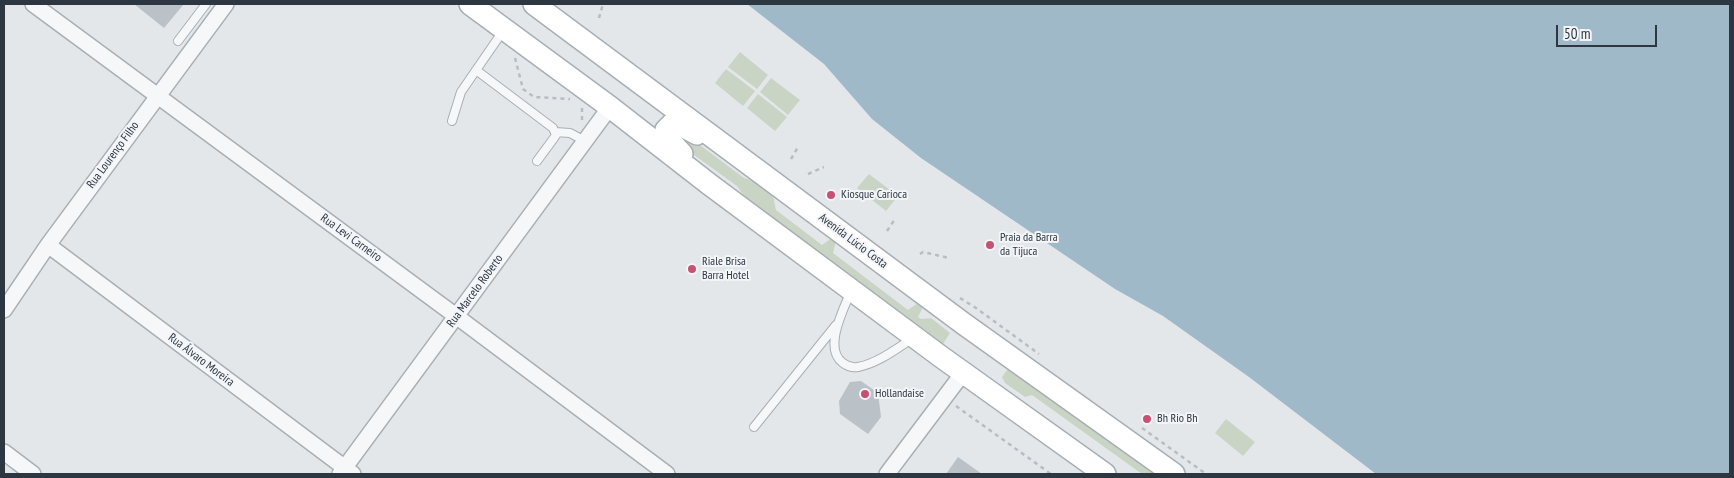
<!DOCTYPE html>
<html>
<head>
<meta charset="utf-8">
<style>
  body { margin:0 }
  #map { position:relative; width:1734px; height:478px; overflow:hidden; background:#e3e7ea; font-family:"PT Sans Narrow",sans-serif }
  canvas { display:block }
  .frame { position:absolute; inset:0; border:5px solid #2c3741; pointer-events:none }
  .scale { position:absolute; left:1556px; top:25px; width:101px; height:22px; box-sizing:border-box; border:2px solid #2c3741; border-top:0; padding-left:6px; font-size:15px; line-height:18px; white-space:nowrap; color:#2c3741; -webkit-text-stroke:4px #f3f5f8; paint-order:stroke }
</style>
</head>
<body>
<div id="map">
<canvas width="1734" height="478"></canvas>
<div class="frame"></div>
<div class="scale">50 m</div>
</div>
<script>
const ctx = document.querySelector('canvas').getContext('2d');
ctx.lineJoin = 'round';
function fillPath(path, color) {
  ctx.fillStyle = color;
  ctx.fill(path, 'evenodd');
}
function stroke(path, color, width, dash) {
  ctx.strokeStyle = color;
  ctx.lineWidth = width;
  ctx.lineCap = dash ? 'butt' : 'round';
  ctx.setLineDash(dash || []);
  ctx.stroke(path);
}
function drawText(font, color, halo, rows, align = 'center') {
  ctx.font = font + ' "PT Sans Narrow",sans-serif';
  ctx.lineWidth = 4;
  ctx.setLineDash([]);
  ctx.textBaseline = 'middle';
  ctx.strokeStyle = halo;
  ctx.fillStyle = color;
  for (const [text, x, y, turn = 0] of rows) {
    ctx.save();
    ctx.translate(x, y);
    ctx.rotate((+turn || 0) * Math.PI / 180);
    ctx.textAlign = isNaN(turn) ? turn : align;
    if (halo) ctx.strokeText(text, 0, 0);
    ctx.fillText(text, 0, 0);
    ctx.restore();
  }
}
fillPath(new Path2D(`
  M 740,52 L 768,75 L 757,89 L 728,67 Z
  M 726,69 L 755,91 L 743,106 L 715,83 Z
  M 771,78 L 800,100 L 788,115 L 760,92 Z
  M 758,94 L 787,117 L 775,131 L 747,108 Z
  M 684,133 L 744,178 L 764,184 L 772,191 L 776,210 L 822,245 L 832,238 L 836,241 L 833,253 L 908,310 L 918,303 L 923,307 L 918,317 L 921,319 L 931,318 L 950,333 L 941,347 L 749,203 L 737,186 L 676,142 Z
  M 869,174 L 898,196 L 886,211 L 857,188 Z
  M 1010,366 L 1160,474 L 1142,474 L 1032,395 L 1025,397 L 1005,383 L 1002,377 Z
  M 1226,419 L 1255,442 L 1243,456 L 1215,433 Z`), '#cad4c5');
fillPath(new Path2D(`
  M 747,4 L 1730,4 L 1730,474 L 1376,474 L 1249,377 L 1163,316 L 1115,289 L 921,158 L 872,119 L 824,64 Z`), '#a0b9c8');
fillPath(new Path2D(`
  M 134,4 L 184,4 L 164,28 Z
  M 861,381 L 878,393 L 881,417 L 868,434 L 840,414 L 839,401 L 850,382 Z
  M 958,457 L 982,474 L 946,474 Z`), '#bac1c7');
const service = new Path2D(`
  M 178,41 L 206,4
  M 476,70 L 553,128 L 556,135 L 554,138 L 537,161
  M 452,121 L 461,92 L 503,31
  M 555,132 L 570,133 L 585,141
  M 851,291 C 843,310 823,349 843,363 C 847,366 853,368 858,367 C 878,363 896,349 913,338
  M 754,427 L 836,325`);
const minor = new Path2D(`
  M 33,4 L 456,316 L 667,474
  M 48,245 L 353,474
  M 4,310 L 48,245 L 226,4
  M 4,452 L 33,474
  M 340,474 L 610,107
  M 887,474 L 963,373`);
const secondary = new Path2D(`
  M 470,4 L 610,107 L 709,184 L 940,356 L 1105,474
  M 534,4 L 964,324 L 1174,474
  M 682,154 L 668,139 L 666,130 L 672,124 L 678,124 L 697,134`);
stroke(service, '#a8afb4', 10);
stroke(minor, '#a8afb4', 18);
stroke(secondary, '#a8afb4', 24);
stroke(new Path2D(`
  M 599,18 L 603,4
  M 515,58 L 523,89 L 534,97 L 570,99
  M 582,108 L 582,120
  M 791,159 L 798,147
  M 808,174 L 824,167
  M 887,231 L 895,219
  M 920,254 L 923,252 L 949,258
  M 960,298 L 976,308 L 1039,354
  M 956,406 L 1051,474
  M 1142,428 L 1206,474`), '#b9bdc2', 2.5, [4, 4]);
stroke(service, '#f6f7f9', 8);
stroke(minor, '#f6f7f9', 15);
stroke(secondary, '#fff', 21);
for (const [x, y, r, color] of [
  [831,195,5,"#c75172"],
  [990,245,5,"#c75172"],
  [692,269,5,"#c75172"],
  [865,394,5,"#c75172"],
  [1147,419,5,"#c75172"]
]) {
  const dot = new Path2D();
  dot.arc(x, y, r, 0, 2 * Math.PI);
  ctx.fillStyle = color;
  ctx.fill(dot);
  stroke(dot, '#f3f5f8', 2);
}
drawText('12px', '#2c3741', '#f3f5f8', [
  ["Rua Lourenço Filho",113,155,-54],
  ["Rua Levi Carneiro",351,238,36],
  ["Avenida Lúcio Costa",853,241,37],
  ["Rua Marcelo Roberto",475,291,-54],
  ["Rua Álvaro Moreira",201,360,37]
]);
drawText('12px', '#2c3741', '#f3f5f8', [
  ["Kiosque Carioca",841,195],
  ["Praia da Barra",1000,238],
  ["da Tijuca",1000,252],
  ["Riale Brisa",702,262],
  ["Barra Hotel",702,276],
  ["Hollandaise",875,394],
  ["Bh Rio Bh",1157,419]
], 'left');
</script>
</body>
</html>
